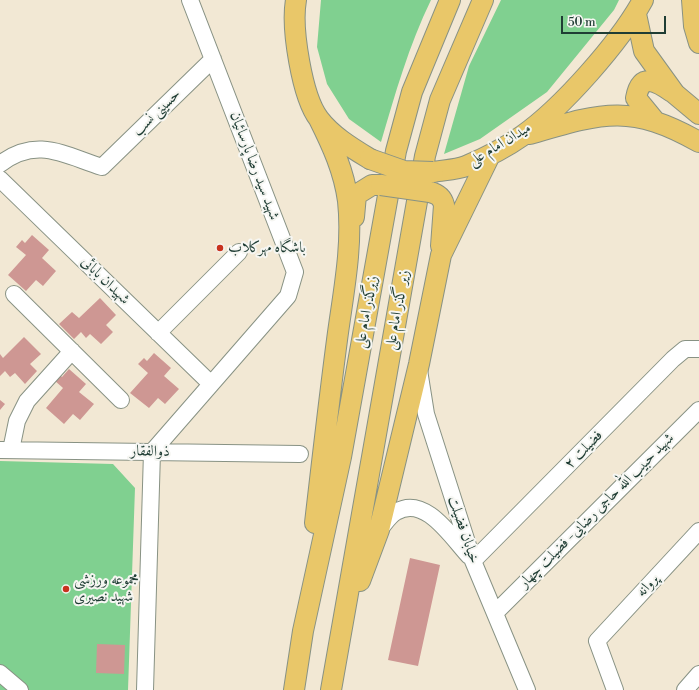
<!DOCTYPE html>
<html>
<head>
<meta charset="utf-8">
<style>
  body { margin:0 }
  #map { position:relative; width:699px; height:690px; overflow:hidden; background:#f2e8d4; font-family:"Libre Bodoni",serif }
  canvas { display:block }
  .scale { position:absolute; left:561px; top:16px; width:105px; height:18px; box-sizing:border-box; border:2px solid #1f3d34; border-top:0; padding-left:5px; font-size:12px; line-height:14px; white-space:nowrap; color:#1f3d34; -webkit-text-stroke:3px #f6f6f2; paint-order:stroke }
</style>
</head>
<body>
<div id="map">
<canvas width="699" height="690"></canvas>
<div class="scale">50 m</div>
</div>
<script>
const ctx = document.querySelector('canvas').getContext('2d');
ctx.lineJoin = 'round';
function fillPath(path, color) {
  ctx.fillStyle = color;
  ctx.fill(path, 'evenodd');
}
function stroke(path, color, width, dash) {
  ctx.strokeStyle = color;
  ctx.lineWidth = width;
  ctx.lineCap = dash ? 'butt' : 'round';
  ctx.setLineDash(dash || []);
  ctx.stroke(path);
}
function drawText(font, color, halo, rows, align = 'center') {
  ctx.font = font + ' "Libre Bodoni",Amiri,serif';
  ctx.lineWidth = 4;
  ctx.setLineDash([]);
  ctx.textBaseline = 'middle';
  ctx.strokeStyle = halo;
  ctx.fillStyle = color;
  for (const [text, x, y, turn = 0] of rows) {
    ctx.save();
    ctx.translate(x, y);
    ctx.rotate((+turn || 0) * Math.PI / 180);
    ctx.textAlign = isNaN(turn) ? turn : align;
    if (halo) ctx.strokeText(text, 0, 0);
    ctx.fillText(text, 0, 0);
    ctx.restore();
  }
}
fillPath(new Path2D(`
  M 321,0 L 431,0 C 409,45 395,94 381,142 L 349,119 L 327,84 L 317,47 Z
  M 501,0 L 619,0 L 614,10 L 547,92 L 480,139 L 444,154 L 469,66 Z
  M 0,461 L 113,464 L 135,488 L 128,690 L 0,690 Z`), '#80d090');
fillPath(new Path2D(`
  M 32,235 L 49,250 L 42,258 L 56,271 L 43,286 L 36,280 L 26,291 L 8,275 L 26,255 L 16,247 L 22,240 L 25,243 Z
  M 100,298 L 116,315 L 106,325 L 113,332 L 101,344 L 90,334 L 86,338 L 81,332 L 74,339 L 59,324 L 72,312 L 79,318 Z
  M 24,337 L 41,354 L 30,364 L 37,371 L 25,384 L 15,373 L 10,377 L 5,371 L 0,376 L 0,354 L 3,358 Z
  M 154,353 L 171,368 L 164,376 L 179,389 L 165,404 L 158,398 L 149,408 L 130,393 L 148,373 L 138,364 L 144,358 L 147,361 Z
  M 69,369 L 86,384 L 79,392 L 94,404 L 80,420 L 73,414 L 64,424 L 46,408 L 63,388 L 54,380 L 59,374 L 62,377 Z
  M 0,400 L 5,404 L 0,410 Z
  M 410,558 L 440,565 L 418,666 L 388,660 Z
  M 97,644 L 125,645 L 124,674 L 96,673 Z`), '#ce9793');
const minor = new Path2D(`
  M 0,164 C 37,136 64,155 102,167 L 213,59
  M 0,179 L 210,383
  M 14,294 L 121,400
  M 158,333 L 239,252
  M 419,370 L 426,414 L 473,561 L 527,690
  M 0,450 L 300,454
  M 11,450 L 17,421 L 27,401 L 72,351
  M 379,530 C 384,525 389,516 396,512 C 425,494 452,538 469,556
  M 473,561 L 673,359 L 685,349 L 699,349
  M 495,613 L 699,410
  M 0,673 L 20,690
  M 145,690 L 152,452 L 288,296 L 295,272 L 190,0
  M 615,690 L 597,641 L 699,531
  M 685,690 L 699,674`);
const major = new Path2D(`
  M 296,0 C 291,28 302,97 319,119 C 332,136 352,148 370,159
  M 692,0 L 694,26 L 699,43
  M 636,14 L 644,51 L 675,94 L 699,114
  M 654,120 L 636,98 C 641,72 656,81 672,92
  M 530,134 C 602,113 630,103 699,142
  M 433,172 C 443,170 456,170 466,166 C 485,158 505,148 522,136 C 562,108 620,42 643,0
  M 430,192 C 438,194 442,197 444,205 L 441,246
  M 354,217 L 356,195 L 372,185 L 381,185
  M 315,523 C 322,462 329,401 337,340 C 343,294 353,247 348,201 C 344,171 332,145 319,119
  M 360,581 L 379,530 L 419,364 L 441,255 L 490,155
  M 294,690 L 303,631 L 341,457 L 396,151 L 412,92 L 450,0
  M 331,690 L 425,156 L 440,100 L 483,0`);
stroke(minor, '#889284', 18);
stroke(major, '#889284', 22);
stroke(minor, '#fff', 16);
stroke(major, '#e9c769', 20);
const majorBridge = new Path2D(`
  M 370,159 L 404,171 L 433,172
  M 381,185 L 430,192`);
stroke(majorBridge, '#889284', 22, []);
stroke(majorBridge, '#e9c769', 20);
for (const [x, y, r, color] of [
  [220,248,4,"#c8321e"],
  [66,589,4,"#c8321e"]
]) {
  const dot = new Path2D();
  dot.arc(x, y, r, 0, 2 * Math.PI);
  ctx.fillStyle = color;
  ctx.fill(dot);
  stroke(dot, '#f6f6f2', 1.5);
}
drawText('15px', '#1f3d34', '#f6f6f2', [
  ["حسینی نسب",157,113,-44],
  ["میدان امام علی",500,145,-31],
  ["شهید سید رضا پارسائیان",254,166,69],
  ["شهیدان بابائی",105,281,44],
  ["زیر گذر امام علی",398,310,-80],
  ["زیرگذر امام علی",367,312,-80],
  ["فضیلت ۲",584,450,-45],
  ["ذوالفقار",150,452,1],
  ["شهید حبیب الله حاجی رضایی- فضیلت چهار",597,511,-45],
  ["خیابان فضیلت",463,530,71],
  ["پروانه",648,586,-47]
]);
drawText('15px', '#1f3d34', '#f6f6f2', [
  ["باشگاه مهرکلاب",228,248],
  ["مجموعه ورزشی",74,580],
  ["شهید نصیری",74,597]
], 'left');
</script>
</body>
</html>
